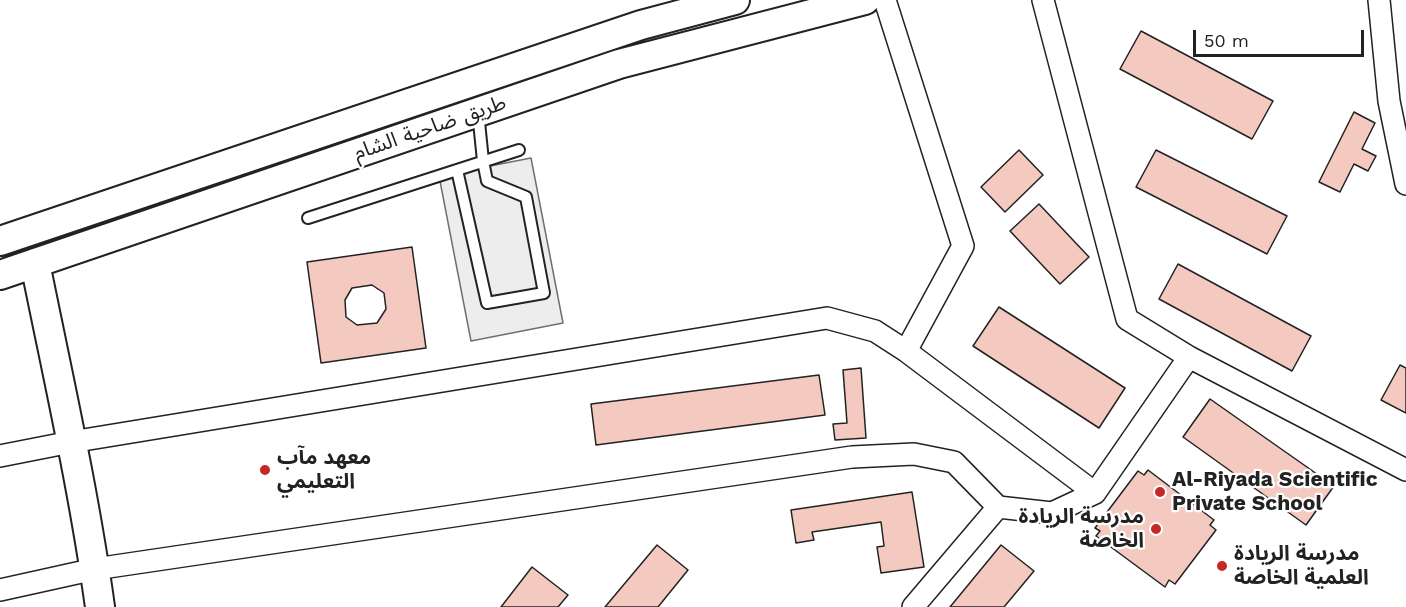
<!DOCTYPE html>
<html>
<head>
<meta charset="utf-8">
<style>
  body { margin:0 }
  #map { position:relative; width:1406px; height:607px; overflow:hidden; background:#fff; font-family:"Work Sans",sans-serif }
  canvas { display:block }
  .scale { position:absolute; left:1193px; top:30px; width:171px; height:27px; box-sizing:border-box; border:3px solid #222; border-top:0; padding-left:8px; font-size:18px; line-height:21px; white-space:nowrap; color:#222; -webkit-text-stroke:4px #fff; paint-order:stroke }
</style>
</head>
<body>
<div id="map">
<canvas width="1406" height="607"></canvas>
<div class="scale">50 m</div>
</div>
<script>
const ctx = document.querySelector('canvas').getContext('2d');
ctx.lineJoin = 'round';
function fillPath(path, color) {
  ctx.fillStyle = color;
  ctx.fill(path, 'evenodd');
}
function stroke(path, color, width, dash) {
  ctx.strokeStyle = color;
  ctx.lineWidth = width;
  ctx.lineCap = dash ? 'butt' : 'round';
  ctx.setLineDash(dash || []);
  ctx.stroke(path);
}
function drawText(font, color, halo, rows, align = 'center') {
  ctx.font = font + ' "Work Sans","Noto Sans Arabic",sans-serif';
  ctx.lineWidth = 4.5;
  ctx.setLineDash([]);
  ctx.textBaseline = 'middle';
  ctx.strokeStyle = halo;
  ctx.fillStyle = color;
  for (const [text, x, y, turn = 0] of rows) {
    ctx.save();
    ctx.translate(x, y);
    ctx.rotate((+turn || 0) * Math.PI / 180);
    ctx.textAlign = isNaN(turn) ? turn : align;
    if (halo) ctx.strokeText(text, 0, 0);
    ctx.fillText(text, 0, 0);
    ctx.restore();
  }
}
const parking = new Path2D(`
  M 531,158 L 563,323 L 471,341 L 439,176 Z`);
fillPath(parking, '#ededed');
stroke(parking, '#6f6f6f', 1.5);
const building = new Path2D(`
  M 1141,31 L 1273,101 L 1252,139 L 1120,69 Z
  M 1354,112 L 1375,123 L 1362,149 L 1376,156 L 1368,171 L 1354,164 L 1340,192 L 1319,182 Z
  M 1019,150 L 1043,175 L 1005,212 L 981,187 Z
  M 1156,150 L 1287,216 L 1267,254 L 1136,187 Z
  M 1039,204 L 1089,257 L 1060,284 L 1010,231 Z
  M 412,247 L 426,348 L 321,363 L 307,262 ZM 372,285 L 384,293 L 386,309 L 377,323 L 357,325 L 346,317 L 345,300 L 352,288 Z
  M 1178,264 L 1311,336 L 1292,371 L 1159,299 Z
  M 999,307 L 1125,388 L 1099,428 L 973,346 Z
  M 1400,365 L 1406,368 L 1406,413 L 1381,400 Z
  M 861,368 L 866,438 L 835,440 L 833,424 L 847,423 L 843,370 Z
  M 819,375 L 825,415 L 596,445 L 591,404 Z
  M 1210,399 L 1334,486 L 1306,525 L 1183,437 Z
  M 1148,470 L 1214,520 L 1210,525 L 1216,530 L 1175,584 L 1169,580 L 1165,587 L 1096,536 L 1100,531 L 1095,528 L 1138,471 L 1144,475 Z
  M 912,492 L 924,567 L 881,573 L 877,547 L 884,546 L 881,522 L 812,532 L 814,540 L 796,543 L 791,510 Z
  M 657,545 L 688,570 L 658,607 L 605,607 Z
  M 1001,545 L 1034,571 L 1004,607 L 950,607 Z
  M 532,567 L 568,595 L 558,607 L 501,607 Z`);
fillPath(building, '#f3c9c0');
stroke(building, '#222', 1.5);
const lane = new Path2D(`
  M 457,170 L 487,303 L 544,293 L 526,197 L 487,181 L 483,161 L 478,112
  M 308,218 L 519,150`);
const street = new Path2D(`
  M 885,0 L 963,246 L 906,351
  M 1043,0 L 1127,319 L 1189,357 L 1406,470
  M 1379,0 L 1389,101 L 1406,184
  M 0,456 L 71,442 L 827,318 L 875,331 L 906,351 L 1095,493
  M 0,590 L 95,569 L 852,457 L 914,454 L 954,462 L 998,507 L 1052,513 L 1095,493 L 1189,357
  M 913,607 L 998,507`);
const secondary = new Path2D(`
  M 0,241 L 641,25 L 735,0
  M 35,263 C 58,377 84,491 100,607
  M 0,275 L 619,64 L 865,0`);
stroke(lane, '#222', 14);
stroke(street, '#222', 24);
stroke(secondary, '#222', 32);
stroke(lane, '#fff', 10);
stroke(street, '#fff', 21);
stroke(secondary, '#fff', 28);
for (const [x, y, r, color] of [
  [265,470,6,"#c62828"],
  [1160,492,6,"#c62828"],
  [1156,529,6,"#c62828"],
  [1222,566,6,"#c62828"]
]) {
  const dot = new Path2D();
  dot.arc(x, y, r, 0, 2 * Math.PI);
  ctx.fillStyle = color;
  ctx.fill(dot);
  stroke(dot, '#fff', 2);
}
drawText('21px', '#222', '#fff', [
  ["طريق ضاحية الشام",430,128,-19]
]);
drawText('bold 21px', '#222', '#fff', [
  ["معهد مآب",277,458],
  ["التعليمي",277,482],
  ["Al-Riyada Scientific",1172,480],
  ["Private School",1172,504],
  ["مدرسة الريادة",1144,517,"right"],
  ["الخاصة",1144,541,"right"],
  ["مدرسة الريادة",1234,554],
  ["العلمية الخاصة",1234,578]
], 'left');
</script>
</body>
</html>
